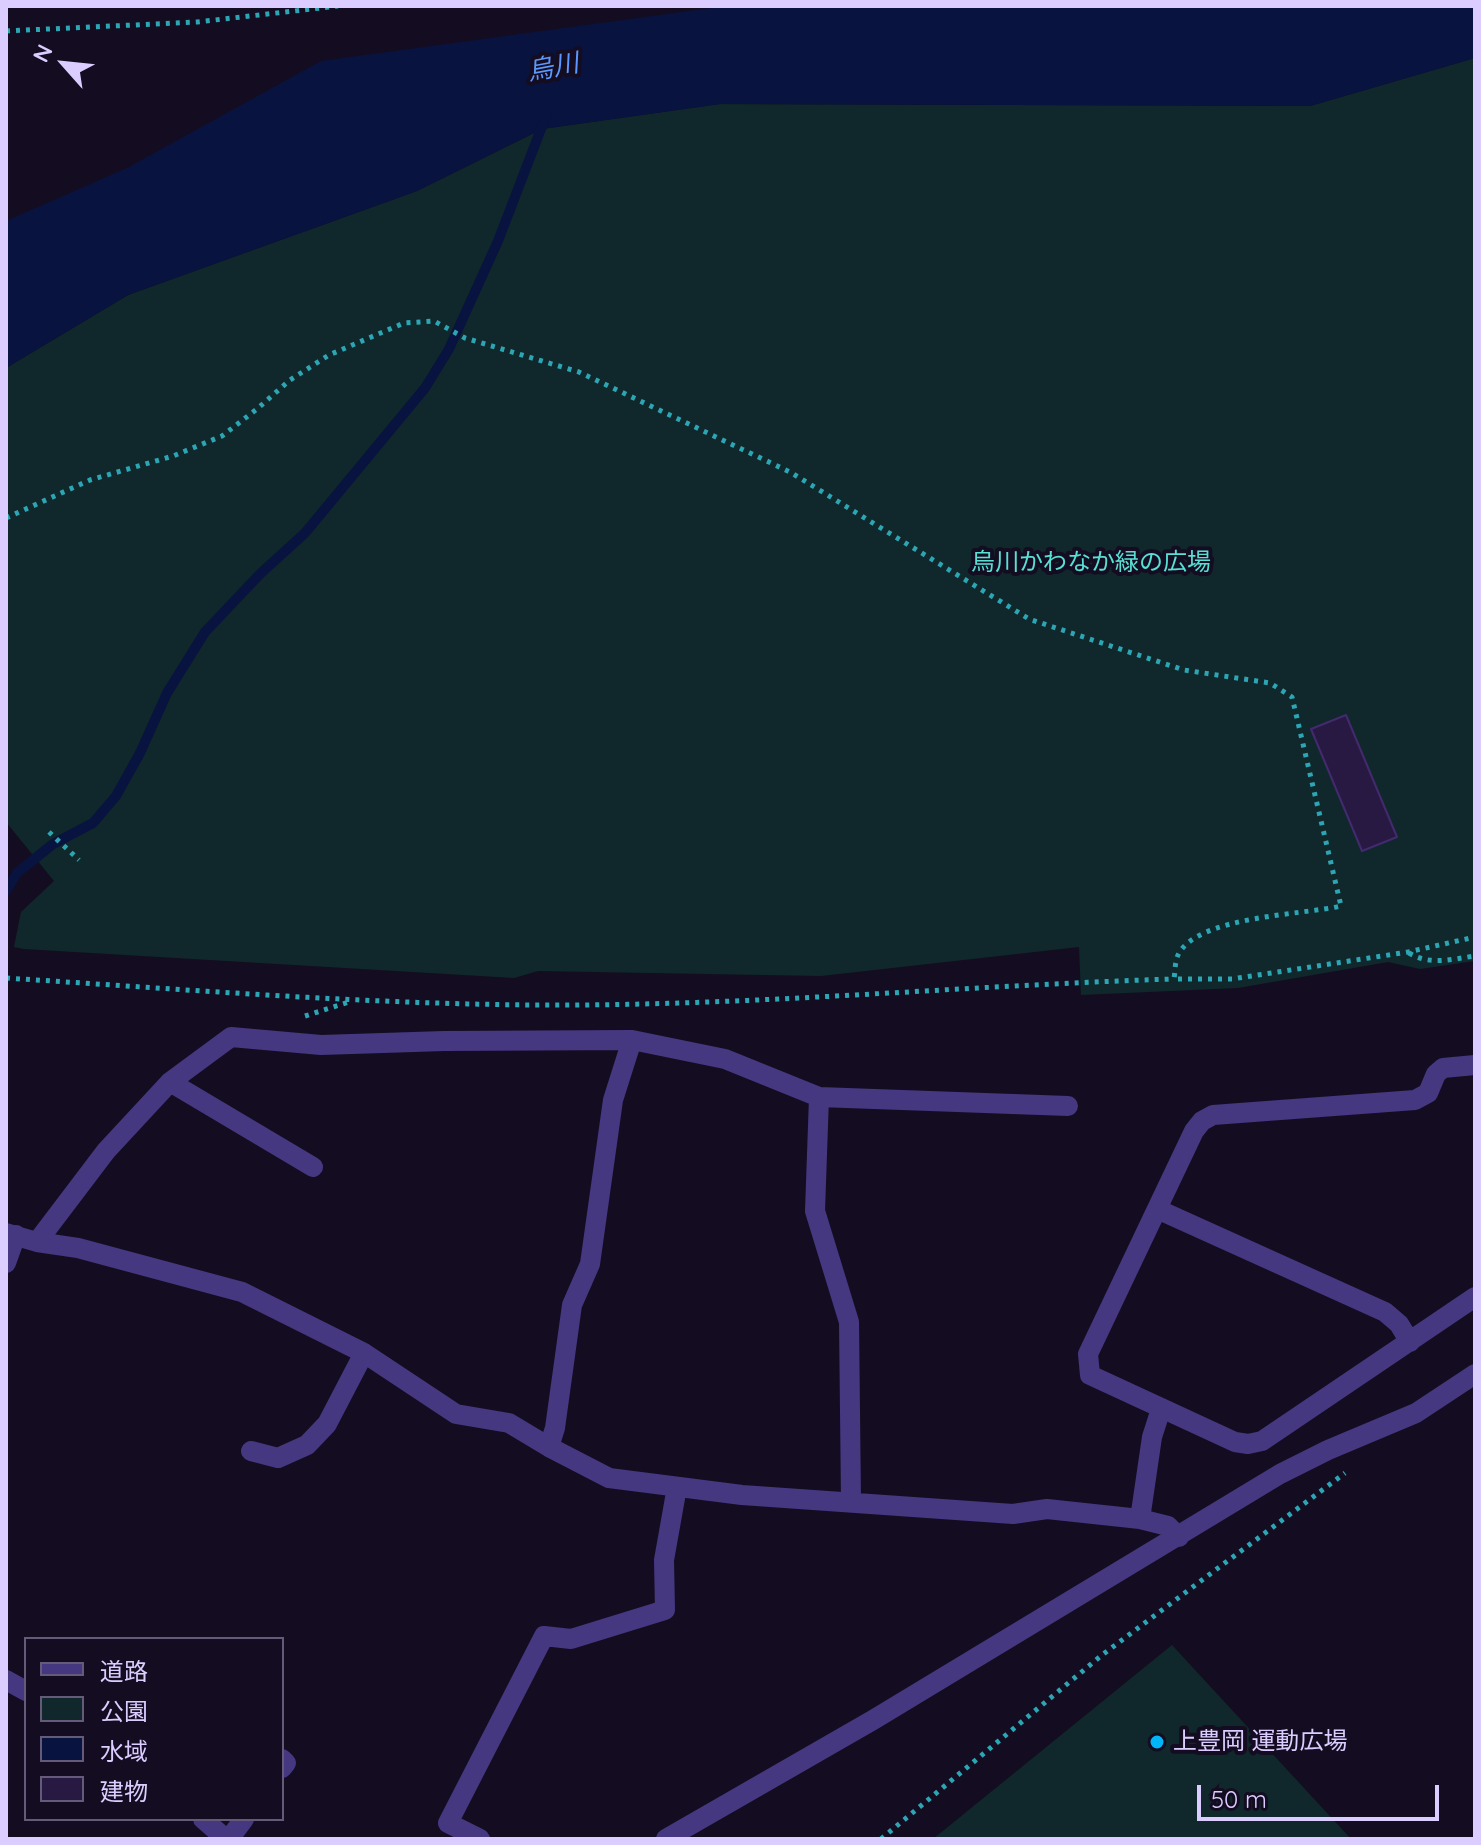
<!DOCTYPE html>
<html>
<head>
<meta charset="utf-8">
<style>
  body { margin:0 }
  #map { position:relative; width:1481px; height:1845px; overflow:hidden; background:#140d21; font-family:Quicksand,"Noto Sans JP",sans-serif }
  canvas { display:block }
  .frame { position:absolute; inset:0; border:8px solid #dbcdff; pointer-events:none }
  .legend { position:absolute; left:24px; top:1637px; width:260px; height:184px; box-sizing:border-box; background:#140d21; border:2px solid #645a7a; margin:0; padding:10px 14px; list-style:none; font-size:24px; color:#dbcdff }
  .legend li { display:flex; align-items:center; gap:16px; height:40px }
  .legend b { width:40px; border:2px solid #645a7a }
  .north { position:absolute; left:24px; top:24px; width:80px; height:80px; -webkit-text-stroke:6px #140d21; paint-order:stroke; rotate:297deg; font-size:22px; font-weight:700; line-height:32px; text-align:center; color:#dbcdff }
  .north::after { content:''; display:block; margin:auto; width:28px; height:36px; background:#dbcdff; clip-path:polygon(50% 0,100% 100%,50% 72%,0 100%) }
  .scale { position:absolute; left:1197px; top:1785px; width:242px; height:36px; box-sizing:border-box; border:4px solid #dbcdff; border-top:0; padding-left:10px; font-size:24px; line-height:28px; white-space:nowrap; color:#dbcdff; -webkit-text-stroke:6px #140d21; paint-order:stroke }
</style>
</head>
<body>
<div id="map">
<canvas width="1481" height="1845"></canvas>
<div class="frame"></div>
<ul class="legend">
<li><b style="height:10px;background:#463781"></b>道路</li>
<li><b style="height:22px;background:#10282b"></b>公園</li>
<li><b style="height:22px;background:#09133f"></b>水域</li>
<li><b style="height:22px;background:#281943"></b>建物</li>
</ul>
<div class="north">N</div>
<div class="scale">50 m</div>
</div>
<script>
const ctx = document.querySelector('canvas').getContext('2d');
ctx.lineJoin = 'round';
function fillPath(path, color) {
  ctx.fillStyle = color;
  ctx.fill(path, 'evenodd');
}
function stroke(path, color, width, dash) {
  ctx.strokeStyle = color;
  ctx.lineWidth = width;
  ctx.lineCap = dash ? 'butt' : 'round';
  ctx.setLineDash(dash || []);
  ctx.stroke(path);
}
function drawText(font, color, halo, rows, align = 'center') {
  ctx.font = font + ' Quicksand,"Noto Sans JP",sans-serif';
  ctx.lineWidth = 8;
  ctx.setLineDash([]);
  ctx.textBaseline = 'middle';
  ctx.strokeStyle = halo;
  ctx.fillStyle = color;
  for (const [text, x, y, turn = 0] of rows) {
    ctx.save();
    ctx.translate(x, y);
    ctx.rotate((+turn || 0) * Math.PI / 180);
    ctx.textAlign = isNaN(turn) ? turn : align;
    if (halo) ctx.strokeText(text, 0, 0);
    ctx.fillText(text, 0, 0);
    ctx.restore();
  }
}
fillPath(new Path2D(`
  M 1475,58 L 1475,961 L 1420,969 L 1388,962 L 1238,988 L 1081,995 L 1079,947 L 821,976 L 538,971 L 514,978 L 24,949 L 14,947 L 21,912 L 54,881 L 6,822 L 6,368 L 128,295 L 417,191 L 542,129 L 720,104 L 1310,106 Z
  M 1172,1645 L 1351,1839 L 933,1839 Z`), '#10282b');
fillPath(new Path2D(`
  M 726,6 L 1475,6 L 1475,58 L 1310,106 L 720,104 L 542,129 L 417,191 L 128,295 L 6,368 L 6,221 L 127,168 L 321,61 Z`), '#09133f');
stroke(new Path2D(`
  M 6,891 L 17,873 L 53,844 L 93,823 L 116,796 L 140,753 L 167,693 L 205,632 L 260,574 L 305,533 L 425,388 L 449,349 L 498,241 L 546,116`), '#09133f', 10);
const building = new Path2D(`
  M 1346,715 L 1397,837 L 1362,851 L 1311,729 Z`);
fillPath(building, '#281943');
stroke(building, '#432a6f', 2);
stroke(new Path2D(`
  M 6,31 L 197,22 L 338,6
  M 6,518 L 90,480 L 173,456 L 222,436 L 257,409 L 290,380 L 329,355 L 404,323 L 434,321 L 465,338 L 579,372 L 790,472 L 1029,619 L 1184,670 L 1270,683 L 1292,697 L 1341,906 C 1302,915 1197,916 1178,955 C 1175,961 1175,972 1174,979 L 1232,979 L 1408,952 L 1475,937
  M 49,832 L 79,860
  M 1409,953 C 1430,966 1452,959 1475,956
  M 6,978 C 195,990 385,1006 575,1005 C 775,1004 974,985 1174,979
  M 305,1016 L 349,1002
  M 881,1839 L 1102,1655 L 1345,1473`), '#2ca6b4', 5, [4, 6]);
stroke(new Path2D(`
  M 1475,1065 L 1443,1068 L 1436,1074 L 1428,1093 L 1415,1100 L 1213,1115 L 1202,1121 L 1194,1131 L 1088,1354 L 1090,1375 L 1235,1442 L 1248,1444 L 1262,1441 L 1475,1297
  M 170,1082 L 313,1167
  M 819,1097 L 815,1211 L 849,1322 L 851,1501
  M 1157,1209 L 1385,1312 L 1399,1324 L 1410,1342
  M 6,1233 L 37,1242 L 78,1248 L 242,1292 L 364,1353 L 456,1414 L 509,1423 L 549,1447 L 609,1478 L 742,1495 L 1013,1514 L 1047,1509 L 1140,1519 L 1168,1526 L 1179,1537
  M 37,1242 L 106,1151 L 170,1082 L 231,1037 L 321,1045 L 444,1041 L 632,1040 L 725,1059 L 819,1097 L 1068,1106
  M 6,1263 L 16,1235
  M 549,1447 L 555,1428 L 572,1305 L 590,1264 L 613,1100 L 632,1040
  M 251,1451 L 278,1458 L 307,1445 L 327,1424 L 364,1353
  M 1140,1519 L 1152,1437 L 1161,1409
  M 6,1680 L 26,1691
  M 282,1759 L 286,1763 L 282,1768
  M 203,1819 L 226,1839
  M 229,1839 L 244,1819
  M 480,1839 L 448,1823 L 544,1636 L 571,1639 L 665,1610 L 664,1560 L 677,1487
  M 666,1839 L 873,1720 L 1280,1474 L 1328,1450 L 1416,1413 L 1475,1374`), '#463781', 20);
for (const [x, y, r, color] of [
  [1157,1742,8,"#00b6f8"]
]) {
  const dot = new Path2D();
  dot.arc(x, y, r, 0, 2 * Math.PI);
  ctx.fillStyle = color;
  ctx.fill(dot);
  stroke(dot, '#140d21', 3);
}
drawText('24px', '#58e0d5', '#140d21', [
  ["烏川かわなか緑の広場",1091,563]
]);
drawText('24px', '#dbcdff', '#140d21', [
  ["上豊岡 運動広場",1173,1742]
], 'left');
drawText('italic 26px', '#5b98ff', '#140d21', [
  ["烏川",553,68,-11]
]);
</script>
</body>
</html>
